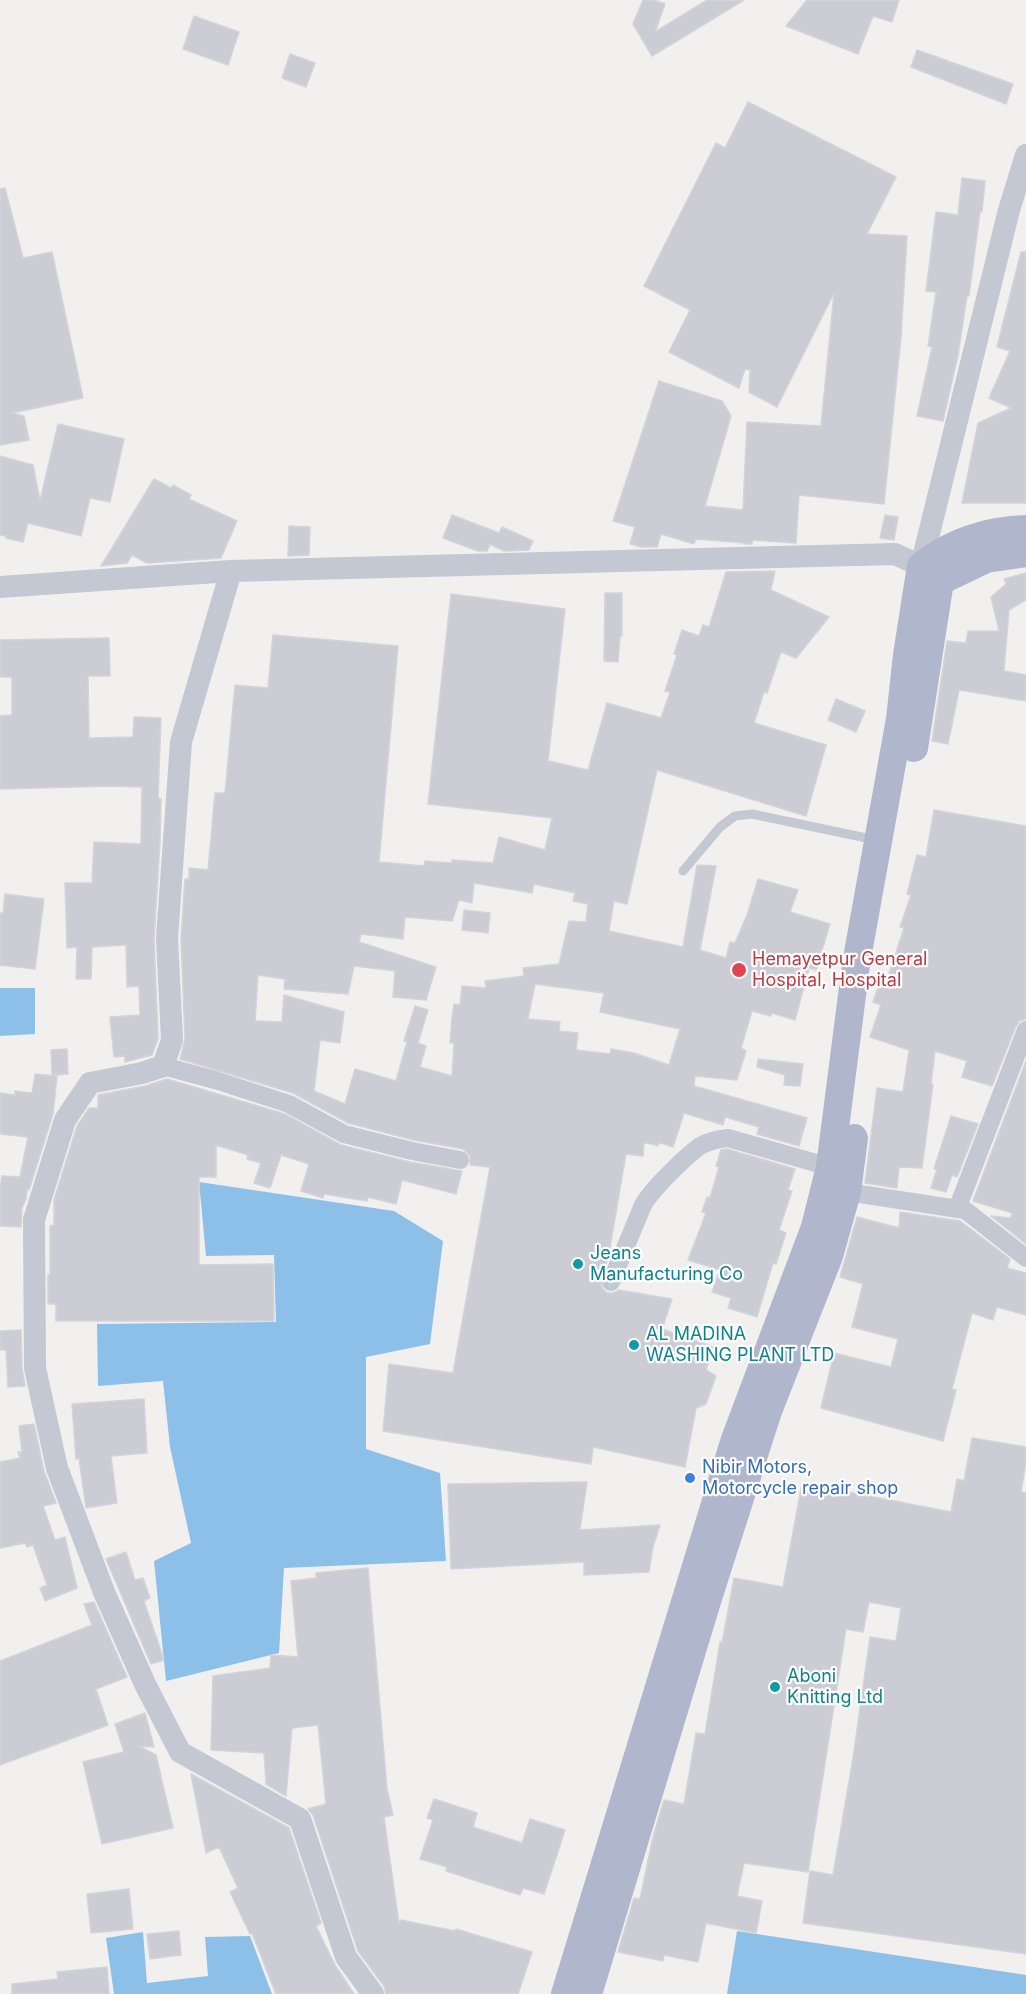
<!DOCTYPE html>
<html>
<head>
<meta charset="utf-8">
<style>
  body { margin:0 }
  canvas { display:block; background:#f1f0ef }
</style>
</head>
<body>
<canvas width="1026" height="1994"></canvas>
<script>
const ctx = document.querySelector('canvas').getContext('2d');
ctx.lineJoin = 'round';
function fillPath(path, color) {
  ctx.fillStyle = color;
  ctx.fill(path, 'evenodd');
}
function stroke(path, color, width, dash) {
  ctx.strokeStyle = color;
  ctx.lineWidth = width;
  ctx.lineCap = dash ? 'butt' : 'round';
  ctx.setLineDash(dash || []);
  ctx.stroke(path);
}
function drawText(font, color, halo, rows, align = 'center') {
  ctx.font = font + ' Inter,sans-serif';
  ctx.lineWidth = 4.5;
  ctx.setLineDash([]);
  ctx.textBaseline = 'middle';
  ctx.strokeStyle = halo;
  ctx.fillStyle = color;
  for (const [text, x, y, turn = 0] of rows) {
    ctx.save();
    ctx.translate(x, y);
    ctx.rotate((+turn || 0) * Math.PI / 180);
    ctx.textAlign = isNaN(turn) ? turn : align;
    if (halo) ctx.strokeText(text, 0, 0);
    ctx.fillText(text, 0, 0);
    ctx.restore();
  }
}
fillPath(new Path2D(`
  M 0,988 L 35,988 L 35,1034 L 0,1036 Z
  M 199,1182 L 394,1211 L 443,1241 L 430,1344 L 366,1357 L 366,1449 L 440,1473 L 446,1561 L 284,1568 L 279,1653 L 166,1681 L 154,1561 L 191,1543 L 170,1447 L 163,1381 L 98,1386 L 97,1324 L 276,1322 L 274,1255 L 206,1256 Z
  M 737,1931 L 1026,1975 L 1026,1994 L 727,1994 Z
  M 143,1932 L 147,1983 L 208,1976 L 205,1937 L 250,1936 L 272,1994 L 114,1994 L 106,1938 Z`), '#8dc0e9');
const building = new Path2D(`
  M 643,0 L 654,0 L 665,4 L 655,32 L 707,0 L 744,0 L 652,56 L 633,24 Z
  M 807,0 L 899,0 L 892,22 L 873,16 L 858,54 L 786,26 Z
  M 194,16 L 239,32 L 228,65 L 183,49 Z
  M 917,50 L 1013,84 L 1006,104 L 911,67 Z
  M 290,54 L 315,63 L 306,87 L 282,78 Z
  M 748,102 L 896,177 L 867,234 L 907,236 L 901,337 L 884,504 L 799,495 L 796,543 L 752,540 L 752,544 L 744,544 L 745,543 L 696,539 L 694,544 L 661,534 L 657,547 L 641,547 L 630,544 L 635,527 L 613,521 L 659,381 L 722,401 L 731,416 L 705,506 L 743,510 L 747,422 L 821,426 L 834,293 L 777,407 L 749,392 L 750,370 L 745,369 L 739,388 L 669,352 L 690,310 L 644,286 L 716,143 L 725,148 Z
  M 962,178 L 985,181 L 982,212 L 980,212 L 969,296 L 967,296 L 958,355 L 943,421 L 917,416 L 932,347 L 928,346 L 936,292 L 926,291 L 936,212 L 958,215 Z
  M 5,188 L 23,258 L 52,252 L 83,398 L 12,413 L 24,416 L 29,440 L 0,445 L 0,189 Z
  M 1021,252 L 1026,252 L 1026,503 L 962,503 L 978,423 L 1011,408 L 989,398 L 1010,351 L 997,347 Z
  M 58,424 L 124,439 L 110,502 L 90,498 L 81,536 L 28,523 L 23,542 L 6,538 L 6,536 L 0,535 L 0,456 L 33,465 L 40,501 Z
  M 154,479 L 171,488 L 173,485 L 191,495 L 189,499 L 237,521 L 221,558 L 147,563 L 132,555 L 127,563 L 101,566 Z
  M 452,515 L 499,533 L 502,527 L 533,541 L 529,550 L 504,551 L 490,544 L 487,551 L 478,551 L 443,538 Z
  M 885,515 L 898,517 L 894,540 L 880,538 Z
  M 289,526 L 310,527 L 309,555 L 288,556 Z
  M 775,571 L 771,590 L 829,617 L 796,658 L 781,652 L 767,693 L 764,692 L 754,723 L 826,745 L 806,816 L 657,770 L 627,904 L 614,901 L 609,931 L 683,947 L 697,865 L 716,866 L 700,950 L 726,958 L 730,942 L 735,943 L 747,915 L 758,879 L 798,890 L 790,912 L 830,924 L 816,970 L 809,968 L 795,1020 L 772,1013 L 771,1016 L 752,1011 L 741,1048 L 746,1051 L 737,1080 L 695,1076 L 694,1086 L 807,1118 L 799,1146 L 757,1134 L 759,1127 L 725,1117 L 723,1125 L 684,1113 L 673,1147 L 659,1142 L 658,1146 L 644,1142 L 643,1156 L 626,1154 L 608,1259 L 600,1278 L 602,1288 L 607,1293 L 613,1293 L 619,1290 L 672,1299 L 662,1329 L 714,1347 L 706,1370 L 716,1376 L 706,1404 L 696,1408 L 685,1467 L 593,1447 L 591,1464 L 383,1431 L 389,1364 L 453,1373 L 490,1167 L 470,1165 L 470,1156 L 463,1149 L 414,1140 L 348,1123 L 293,1093 L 180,1059 L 185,1039 L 181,938 L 185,879 L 189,879 L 189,868 L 208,870 L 215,793 L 225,793 L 235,685 L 268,688 L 273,635 L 398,646 L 379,862 L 424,866 L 425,861 L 452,863 L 452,860 L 493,863 L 499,837 L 545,850 L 552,818 L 428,804 L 451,594 L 565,609 L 548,761 L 588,770 L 607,703 L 661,718 L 670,692 L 665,691 L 677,655 L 674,654 L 682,630 L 699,636 L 703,625 L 709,627 L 726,572 ZM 474,883 L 532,893 L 534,884 L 575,893 L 573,901 L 588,904 L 586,922 L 569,921 L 559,964 L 523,968 L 524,976 L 485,981 L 486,988 L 462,986 L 460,1005 L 454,1004 L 452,1017 L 450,1043 L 454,1043 L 452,1076 L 420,1067 L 426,1046 L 418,1043 L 428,1010 L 415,1006 L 404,1041 L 407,1042 L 396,1081 L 355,1069 L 345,1104 L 314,1091 L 320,1040 L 340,1043 L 344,1012 L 284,995 L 282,1022 L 255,1021 L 258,975 L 285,979 L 284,989 L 348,994 L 354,966 L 395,971 L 393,997 L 426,1000 L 436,967 L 359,942 L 361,934 L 403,939 L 405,917 L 452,921 L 459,900 L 472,903 ZM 535,984 L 604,993 L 600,1012 L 680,1029 L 669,1065 L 634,1053 L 611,1049 L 610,1054 L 576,1050 L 578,1033 L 559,1031 L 560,1022 L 528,1019 Z
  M 1026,573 L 1026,600 L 1009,610 L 1004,671 L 1026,675 L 1026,701 L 959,690 L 948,744 L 932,741 L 947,641 L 966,643 L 968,631 L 999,631 L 991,597 L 1006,584 L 1004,579 Z
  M 605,593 L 622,593 L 622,636 L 620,636 L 618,662 L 604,661 Z
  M 109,638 L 110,676 L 88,676 L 89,738 L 133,737 L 134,717 L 161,718 L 158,798 L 161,799 L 160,841 L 154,939 L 158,1038 L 152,1055 L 125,1062 L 125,1056 L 114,1057 L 110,1017 L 140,1015 L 139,986 L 127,987 L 126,945 L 92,947 L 91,979 L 76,979 L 77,947 L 67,948 L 65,883 L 92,883 L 94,842 L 141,844 L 142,787 L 111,786 L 0,789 L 0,716 L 12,715 L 12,677 L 0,677 L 0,640 Z
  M 836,699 L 865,711 L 856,732 L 828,720 Z
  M 934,810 L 1026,826 L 1026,1019 L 1019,1021 L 1016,1026 L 992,1086 L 962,1077 L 967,1061 L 935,1051 L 931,1084 L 933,1084 L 922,1168 L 899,1167 L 897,1188 L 865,1183 L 877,1088 L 903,1092 L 909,1050 L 870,1037 L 881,1005 L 873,1002 L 879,984 L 885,986 L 904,928 L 900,927 L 911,895 L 907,894 L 917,855 L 926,857 Z
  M 5,894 L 44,899 L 35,969 L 0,965 L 0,913 L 3,913 Z
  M 464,910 L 490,913 L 488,933 L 462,930 Z
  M 67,1049 L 68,1074 L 52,1075 L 51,1050 Z
  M 758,1059 L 803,1064 L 800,1086 L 784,1085 L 785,1075 L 757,1067 Z
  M 1026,1061 L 1026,1244 L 991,1216 L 1011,1218 L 1012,1213 L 973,1201 Z
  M 35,1074 L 57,1076 L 53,1114 L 29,1190 L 27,1189 L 26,1199 L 22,1208 L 21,1227 L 0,1226 L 0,1190 L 2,1176 L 20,1177 L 28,1137 L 0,1134 L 0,1093 L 15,1095 L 15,1091 L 32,1093 Z
  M 167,1079 L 285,1114 L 341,1145 L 410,1162 L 462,1171 L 456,1194 L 402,1180 L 396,1204 L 368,1197 L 367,1201 L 324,1194 L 323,1198 L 301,1191 L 309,1164 L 281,1155 L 270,1188 L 254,1183 L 261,1163 L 247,1159 L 248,1155 L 216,1145 L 216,1177 L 199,1177 L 199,1265 L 273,1264 L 274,1321 L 56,1321 L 56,1304 L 48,1304 L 48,1275 L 50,1275 L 50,1226 L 54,1225 L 54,1200 L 77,1126 L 89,1108 L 98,1108 L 98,1095 L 145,1086 Z
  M 951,1116 L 978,1124 L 957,1177 L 952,1175 L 946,1192 L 931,1188 L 937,1169 L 934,1169 Z
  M 727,1149 L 795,1169 L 788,1190 L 792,1191 L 779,1230 L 786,1233 L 776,1264 L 773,1263 L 757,1317 L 728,1308 L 731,1298 L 712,1292 L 720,1270 L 688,1260 L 706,1213 L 702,1212 L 707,1197 L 710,1198 L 719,1167 L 716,1166 L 721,1150 Z
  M 900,1212 L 960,1221 L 1010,1259 L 1007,1268 L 1026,1273 L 1026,1315 L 997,1307 L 993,1320 L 972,1313 L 952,1389 L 956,1390 L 943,1441 L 821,1408 L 834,1353 L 891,1367 L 898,1339 L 852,1327 L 863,1284 L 840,1277 L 857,1217 L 899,1228 Z
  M 21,1330 L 22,1368 L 25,1386 L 8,1387 L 6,1350 L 0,1350 L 0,1331 Z
  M 144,1399 L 147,1453 L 111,1456 L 117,1503 L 86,1508 L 79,1458 L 76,1459 L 72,1404 Z
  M 34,1424 L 44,1471 L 56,1503 L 43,1506 L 55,1540 L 65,1537 L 77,1588 L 45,1601 L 40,1588 L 47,1585 L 33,1545 L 27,1547 L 25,1543 L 0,1548 L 0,1462 L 20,1458 L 18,1452 L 22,1452 L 19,1426 Z
  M 972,1438 L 1026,1447 L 1026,1462 L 1021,1492 L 1026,1493 L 1026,1954 L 803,1923 L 810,1871 L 833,1875 L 853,1758 L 870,1637 L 896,1641 L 901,1608 L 869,1602 L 863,1632 L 846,1629 L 808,1872 L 744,1863 L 737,1896 L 762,1901 L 756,1933 L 706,1923 L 698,1962 L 664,1955 L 663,1961 L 618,1952 L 634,1898 L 640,1899 L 653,1837 L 664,1800 L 684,1804 L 696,1733 L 705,1734 L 720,1642 L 722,1643 L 734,1578 L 783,1587 L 802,1483 L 951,1512 L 957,1479 L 964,1481 Z
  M 587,1482 L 580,1530 L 660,1525 L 653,1547 L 649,1572 L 584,1575 L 584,1562 L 451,1569 L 448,1484 Z
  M 126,1552 L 135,1580 L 143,1578 L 150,1598 L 144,1601 L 164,1660 L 151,1664 L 106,1559 Z
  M 368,1568 L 387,1789 L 393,1815 L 384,1817 L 399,1924 L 401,1920 L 455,1931 L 456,1929 L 532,1952 L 518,1994 L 386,1994 L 384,1986 L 358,1951 L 313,1815 L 308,1809 L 326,1804 L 318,1725 L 292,1728 L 286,1796 L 266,1784 L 264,1753 L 211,1750 L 213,1676 L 270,1668 L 271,1655 L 298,1657 L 291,1581 L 316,1578 L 316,1573 Z
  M 94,1602 L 127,1677 L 96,1689 L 108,1725 L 0,1765 L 0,1661 L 92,1625 L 84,1604 Z
  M 145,1713 L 154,1747 L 139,1746 L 156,1755 L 173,1828 L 102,1844 L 83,1762 L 124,1752 L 115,1724 Z
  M 191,1774 L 289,1828 L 321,1923 L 316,1926 L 335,1965 L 354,1994 L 276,1994 L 252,1933 L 250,1934 L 230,1892 L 238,1888 L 219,1847 L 206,1853 Z
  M 434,1799 L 477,1813 L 473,1827 L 522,1843 L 530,1819 L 565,1830 L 544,1894 L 523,1888 L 520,1895 L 446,1871 L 447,1867 L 420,1859 L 433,1820 L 427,1818 Z
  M 129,1889 L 133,1929 L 91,1933 L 87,1894 Z
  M 179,1931 L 181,1955 L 150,1959 L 147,1934 Z
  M 107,1967 L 109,1994 L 12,1994 L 12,1984 L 58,1979 L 57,1972 Z`);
fillPath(building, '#cccdd4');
stroke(building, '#d3d3da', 1.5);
stroke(new Path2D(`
  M 683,871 L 720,827 L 735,816 L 752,814 L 876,840`), '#c3c8d3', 9);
stroke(new Path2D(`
  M 163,1066 L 215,1080 L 289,1104 L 344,1134 L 412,1151 L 460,1160
  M 847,1192 L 965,1210 L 1026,1258
  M 957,1209 L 1026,1030
  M 611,1282 L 643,1205 C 652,1189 685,1157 700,1146 C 709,1141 718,1139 728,1138 L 830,1167`), '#c3c8d3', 18);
stroke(new Path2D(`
  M 231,571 L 181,742 L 167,938 L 172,1040 L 163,1066 L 142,1073 L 90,1083 L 65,1120 L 34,1220 L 35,1368 L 57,1468 L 104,1592 L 145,1684 L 180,1752 L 300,1819 L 346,1957 L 373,1994
  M 0,587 L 231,571 L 895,554 L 921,566 L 1009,210 L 1026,155`), '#c3c8d3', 22);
stroke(new Path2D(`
  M 940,581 L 986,559 L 1026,553
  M 914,748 L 940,581
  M 565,1994 L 734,1442 L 815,1227 L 830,1167 L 856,964 L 900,719 L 907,655 L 921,566 C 950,542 988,530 1026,529
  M 588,1994 L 708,1598 L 768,1411 L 829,1256 L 847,1192 L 854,1138`), '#b0b7cd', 28);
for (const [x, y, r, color] of [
  [739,970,8,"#e0444e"],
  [578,1264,6,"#0f9aa8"],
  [634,1345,6,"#0f9aa8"],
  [690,1478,6,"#3f7fe0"],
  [775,1687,6,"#0f9aa8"]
]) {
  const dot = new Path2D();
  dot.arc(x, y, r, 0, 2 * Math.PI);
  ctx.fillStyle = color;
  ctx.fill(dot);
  stroke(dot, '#fff', 2);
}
drawText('18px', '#be3a42', '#fff', [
  ["Hemayetpur General",752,960],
  ["Hospital, Hospital",752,981]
], 'left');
drawText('18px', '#0d838f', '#fff', [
  ["Jeans",590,1254],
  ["Manufacturing Co",590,1275],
  ["AL MADINA",646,1335],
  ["WASHING PLANT LTD",646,1356],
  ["Aboni",787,1677],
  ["Knitting Ltd",787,1698]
], 'left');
drawText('18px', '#366cbe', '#fff', [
  ["Nibir Motors,",702,1468],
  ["Motorcycle repair shop",702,1489]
], 'left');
</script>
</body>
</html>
